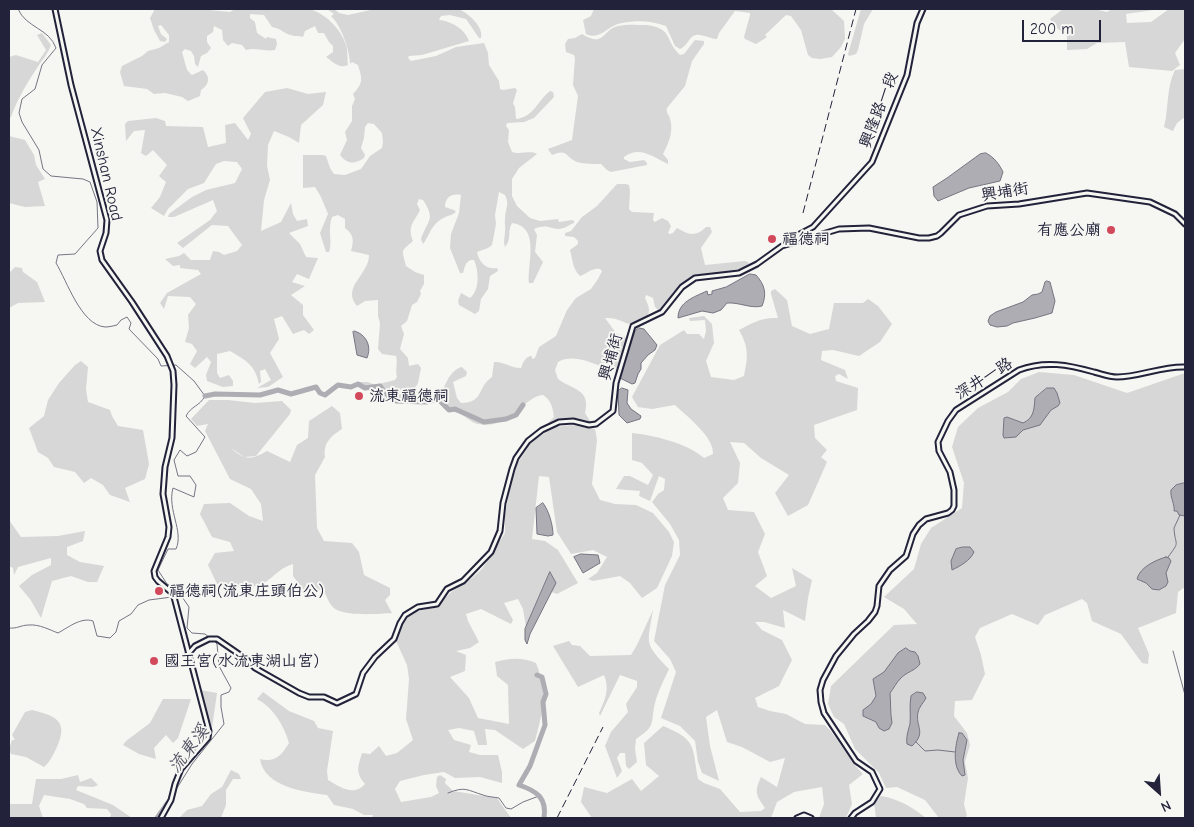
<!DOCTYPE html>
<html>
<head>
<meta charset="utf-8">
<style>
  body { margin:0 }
  #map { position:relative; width:1194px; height:827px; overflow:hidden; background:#f6f6f2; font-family:"Comic Neue",sans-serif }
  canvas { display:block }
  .frame { position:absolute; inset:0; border:10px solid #22223b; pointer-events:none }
  .north { position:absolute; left:1134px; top:767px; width:50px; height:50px; -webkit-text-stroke:4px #f6f6f2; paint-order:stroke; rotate:154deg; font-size:14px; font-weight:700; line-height:20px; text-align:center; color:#22223b }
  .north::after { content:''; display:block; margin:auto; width:18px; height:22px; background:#22223b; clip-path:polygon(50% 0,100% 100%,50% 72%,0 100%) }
  .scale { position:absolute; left:1022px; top:20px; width:79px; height:22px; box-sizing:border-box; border:2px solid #22223b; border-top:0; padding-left:6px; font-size:15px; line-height:18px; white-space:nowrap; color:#22223b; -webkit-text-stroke:4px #f6f6f2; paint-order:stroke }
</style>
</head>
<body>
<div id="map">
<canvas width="1194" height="827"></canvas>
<div class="frame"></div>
<div class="north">N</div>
<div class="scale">200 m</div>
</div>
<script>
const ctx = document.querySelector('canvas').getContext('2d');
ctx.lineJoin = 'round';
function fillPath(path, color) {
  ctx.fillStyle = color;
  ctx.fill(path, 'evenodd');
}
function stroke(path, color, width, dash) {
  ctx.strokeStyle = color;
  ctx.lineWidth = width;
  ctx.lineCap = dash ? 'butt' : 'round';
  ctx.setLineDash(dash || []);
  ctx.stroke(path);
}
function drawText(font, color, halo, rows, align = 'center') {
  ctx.font = font + ' "Comic Neue","LXGW WenKai TC",sans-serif';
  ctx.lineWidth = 4;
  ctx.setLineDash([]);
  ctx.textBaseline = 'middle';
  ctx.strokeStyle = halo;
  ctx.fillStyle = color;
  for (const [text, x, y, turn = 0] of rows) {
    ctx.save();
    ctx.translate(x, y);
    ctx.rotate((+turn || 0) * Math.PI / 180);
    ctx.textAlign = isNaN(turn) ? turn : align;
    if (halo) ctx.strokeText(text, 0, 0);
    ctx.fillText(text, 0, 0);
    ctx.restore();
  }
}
fillPath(new Path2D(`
  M 155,9 L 199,9 L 230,12 L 235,9 L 310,9 C 327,15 340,28 346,45 C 348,51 347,59 348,65 C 339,69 333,62 326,57 L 333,52 L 333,46 L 329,42 L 324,33 L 318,33 L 315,26 L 305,31 L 303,37 C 298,35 296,37 291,35 C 284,34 283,29 272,27 L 264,15 L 250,14 L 250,18 L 255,22 L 257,33 L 266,39 L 267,37 L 276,39 L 277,44 L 275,50 C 265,52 256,47 246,50 L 242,45 L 232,43 L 228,46 L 223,40 L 222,30 L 214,26 L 213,32 L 207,36 L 207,42 L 211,48 L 207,53 L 201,56 L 198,67 L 195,64 L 194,56 L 191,51 L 185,49 L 182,52 L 187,70 L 192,75 L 203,70 C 211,77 209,85 201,90 L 200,96 L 188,101 L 182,97 L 165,93 L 154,94 L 147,89 L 124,86 L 120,72 L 122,66 L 142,56 L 148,51 L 159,48 L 169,42 L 169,35 L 161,25 L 158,26 L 161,34 L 167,39 L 165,42 L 160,41 L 154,30 L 150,18 Z
  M 327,9 L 334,9 L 339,13 L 348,15 L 375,9 L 459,9 C 469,14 484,27 481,38 L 479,38 L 466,19 L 450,15 L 441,16 L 439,20 C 451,21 465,29 469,41 L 422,55 L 409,56 L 408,58 L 411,61 L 436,56 L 456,47 L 484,43 L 488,53 L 489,65 L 499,81 L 500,89 L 503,90 L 515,88 L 517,90 L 513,103 L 515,107 L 516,119 C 534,117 538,100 550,91 L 553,92 L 554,97 L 534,118 L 524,122 L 507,123 L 506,126 L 509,130 L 508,142 L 512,152 C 520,155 530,150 537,154 L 519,168 L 512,179 L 512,196 L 517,206 L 530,218 L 540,221 L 558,219 L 559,222 L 572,220 L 574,221 L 574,223 C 569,225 564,229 558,229 C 548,228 546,224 534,229 L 537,235 L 535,252 L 543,262 L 533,283 L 529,283 C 527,264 541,227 512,223 C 507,231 512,239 505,247 C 503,240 505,238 505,231 C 506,227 504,223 505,219 C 505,209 510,204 505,195 L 499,192 L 495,215 L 496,224 L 492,245 L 488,248 L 477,252 C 479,262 486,270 497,268 L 498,271 L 490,276 L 488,289 L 481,299 L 479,311 L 475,314 L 459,305 L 458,301 L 461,293 L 470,298 C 480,290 479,271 474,260 C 466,259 465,266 463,273 L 460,273 L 450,248 L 451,234 L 459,213 L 461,195 C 452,193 445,197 445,207 L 454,210 L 456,212 C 451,216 445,216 440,220 C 431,226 429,236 423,244 L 421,239 C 428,219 436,220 423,200 L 419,199 L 417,204 L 420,210 C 414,223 407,225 413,241 C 400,252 402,249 406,266 L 415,272 L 424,275 L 424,284 L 420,291 L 421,294 L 417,302 L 412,305 L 407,321 L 401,326 L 404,334 L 400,349 L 408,358 L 409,366 L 418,364 L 421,368 L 418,383 L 414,390 L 393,390 L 396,394 L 410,395 L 409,400 L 404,401 L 389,399 L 385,391 L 370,391 L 360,383 L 360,382 L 368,382 L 375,385 L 395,380 L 397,377 C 395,369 398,363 396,356 L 382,354 L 378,349 L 380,323 L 378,316 L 378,300 L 365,301 L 357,306 C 341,287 369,275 369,255 L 351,251 C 354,240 354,235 345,228 L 345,219 L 338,215 L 332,217 C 327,231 333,241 329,252 L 326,252 L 320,233 L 328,214 L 321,197 L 315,187 L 303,188 L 303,155 L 322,155 L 326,156 L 330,168 L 334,174 L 345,175 L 361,169 L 370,156 L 382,148 L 383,142 L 382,133 L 374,124 L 368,123 L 365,127 L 364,138 L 361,148 L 365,155 L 364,158 C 355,164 348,165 340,155 L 347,140 L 345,132 L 352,121 L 352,106 L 355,99 L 353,94 C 364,82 362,79 358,65 L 352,62 L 350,64 C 350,51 341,25 331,16 L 334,14 Z
  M 594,9 L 831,9 L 844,21 L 845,39 L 841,47 L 832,57 L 820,59 L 812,58 L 808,55 L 801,30 L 791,16 L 786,15 L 765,35 L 767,37 L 756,44 L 745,39 L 744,37 L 750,15 L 750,13 L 735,11 L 719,33 L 717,39 C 710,39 702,34 696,35 C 689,36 687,47 680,49 L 675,46 L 666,26 C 652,21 638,20 622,23 C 607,25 601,41 586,34 L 583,20 L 591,16 Z
  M 861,9 L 873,9 L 864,24 L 858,50 L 856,54 L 849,56 L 848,54 Z
  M 1063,9 L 1094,9 L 1107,12 L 1112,9 L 1160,9 L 1126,14 L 1127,23 L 1151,22 L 1169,9 L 1185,9 L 1185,39 L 1175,53 L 1180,65 L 1172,71 L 1129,67 L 1125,42 L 1097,43 L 1087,49 L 1067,50 L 1067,36 L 1053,25 L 1050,19 Z
  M 647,25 C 674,29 664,40 680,55 L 684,54 L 695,40 L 704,41 L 704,44 L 692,61 L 685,86 L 667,108 C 666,114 669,114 670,119 C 674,132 668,144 663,154 L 668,160 L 668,164 C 654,158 640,145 624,157 L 624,159 L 630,162 L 644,160 L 647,163 L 647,165 L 611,172 L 607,170 L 601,164 C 593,164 584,164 577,162 C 565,157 568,148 552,155 L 548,149 L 572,140 L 578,96 L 573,85 L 575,58 L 574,55 L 566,52 L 565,44 L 568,39 L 575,38 L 582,34 C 605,48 602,30 618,26 C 627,24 638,25 647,25 Z
  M 42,33 L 51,45 C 48,54 42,60 37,68 C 27,83 17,100 11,117 L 9,118 L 9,57 L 16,55 L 38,62 L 46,50 L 37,35 Z
  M 1185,69 L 1185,117 L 1177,123 L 1173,131 L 1164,127 C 1169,108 1166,88 1175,70 Z
  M 287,88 L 308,94 L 326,92 L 323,105 L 301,125 L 299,143 L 289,137 L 274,131 L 268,145 L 267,166 L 270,180 L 264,200 L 261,231 L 281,222 L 291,203 L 293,214 L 297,221 L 307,219 L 308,226 L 289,233 L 300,244 L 306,257 L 318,258 L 309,279 L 297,274 L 292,282 L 305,286 L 291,295 L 303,305 L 303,315 L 314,330 L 309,334 L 304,330 L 293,334 L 282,316 L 274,319 L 279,339 L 270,353 L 283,377 L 268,387 L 257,388 L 271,380 L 265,369 L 260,371 L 261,382 L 259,384 C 255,365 247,361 230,351 L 217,354 L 217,373 L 220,378 L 229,375 L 233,381 L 233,386 L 223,387 L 207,381 L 206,375 L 211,362 L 207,357 L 195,368 L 190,364 L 197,351 L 192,344 L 185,342 L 189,328 L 188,315 L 196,304 L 190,297 L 168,296 L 164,309 L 160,303 L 167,293 L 201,274 L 198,270 L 180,268 L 180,265 L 173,266 L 165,259 L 179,256 L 184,253 L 191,260 L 210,260 L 213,251 L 219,252 L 224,255 L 237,251 L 242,245 L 228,226 L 212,225 L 183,248 L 177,243 L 210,220 L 217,211 L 213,200 L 174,217 L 168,217 L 169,214 L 192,197 L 206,190 L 235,183 L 242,169 L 237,162 L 224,161 L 216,164 L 204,183 L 188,189 L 168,209 L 164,216 L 151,208 L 160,197 L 166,182 L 159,176 L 167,165 L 153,150 L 146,156 L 141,153 L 145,130 L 134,131 L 126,141 L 125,124 L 128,121 L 156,118 L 165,121 L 166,126 L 203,127 L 208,147 L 226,143 L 225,125 L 235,123 L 248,140 L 251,134 L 243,118 L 265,92 Z
  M 9,136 L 25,140 L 34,155 L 36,165 L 45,179 L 38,182 L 45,206 L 25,207 L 9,203 Z
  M 617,184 L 626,184 L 629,185 L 630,191 L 629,209 L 632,212 L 654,213 L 653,220 L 655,222 L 662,218 L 668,221 L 671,226 L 668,233 L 670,234 L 673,233 L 677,228 C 688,234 695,238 706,227 L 710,227 L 712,232 L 701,248 L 705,265 L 745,261 L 748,262 L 749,264 L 743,268 L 720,275 L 698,274 L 673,292 L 663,309 L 659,311 L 655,307 L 653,298 L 646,295 L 645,298 C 653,315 649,316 634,325 C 622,323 618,317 605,318 L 616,333 L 625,337 L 628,340 L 624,363 L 620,371 C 601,370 578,351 558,362 L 555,370 L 558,379 C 573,390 591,389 585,413 L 590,421 L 598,420 L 609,410 L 613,411 L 612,415 L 598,426 L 592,427 L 584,423 L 566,421 L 550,426 L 548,423 L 554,417 C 553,408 551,400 543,395 C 524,396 511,430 478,424 C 471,423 465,415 458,413 C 455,412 452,412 450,411 C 433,405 443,389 448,379 C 452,373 456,368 462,367 L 467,372 L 466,376 L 453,382 L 457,398 L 461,403 C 484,403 477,387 492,377 L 494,362 C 503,361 511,368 521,368 C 523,363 525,356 532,356 L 532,359 L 535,358 L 539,347 L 556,336 L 567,310 L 576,298 L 591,289 L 598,279 L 602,271 L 600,269 C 593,267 586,274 580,276 C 572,268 573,260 570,250 L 578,244 L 578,241 L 574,237 L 565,236 L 565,233 L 571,231 L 582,217 L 597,206 Z
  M 15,267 L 22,268 L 23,272 L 37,282 L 45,302 L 18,303 L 9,308 L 9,273 Z
  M 775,289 L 787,300 L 792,326 L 810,334 L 829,329 L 834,303 L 863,303 L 868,299 L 878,306 L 892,324 L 880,342 L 859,356 L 833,350 L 822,351 L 821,360 L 845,370 L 848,379 L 839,374 L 835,376 L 836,381 L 858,388 L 857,410 L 814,425 L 815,438 L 827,450 L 821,457 L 827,462 L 808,505 L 788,516 L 775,493 L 789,475 L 761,458 L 744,443 L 730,442 L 740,463 L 738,483 L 723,498 L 728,510 L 754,512 L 765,534 L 758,552 L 767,576 L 755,586 L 771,598 L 796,586 L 792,568 L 812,580 L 808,598 L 805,621 L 783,610 L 785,628 L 764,622 L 755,622 L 762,630 L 782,640 L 792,660 L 779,686 L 755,698 L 758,707 L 770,711 L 786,714 L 805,724 L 825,725 C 840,740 848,759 863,774 L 849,785 L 852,804 L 846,818 L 819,818 L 824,804 L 822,787 L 794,792 L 777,802 L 771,818 L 592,818 L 581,802 L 584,787 L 607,793 L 632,779 L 641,791 L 659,776 L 646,765 L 644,743 L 663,726 C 697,740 692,746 698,779 L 704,783 L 720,789 L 740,812 L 761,811 L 765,808 C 756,795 754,792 761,777 L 777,787 L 785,758 L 770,762 L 742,747 L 727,742 L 717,710 L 706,717 L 710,746 L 719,781 L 702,773 L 698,762 L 695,741 L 680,726 L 661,718 L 676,672 L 670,659 L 654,641 L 665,585 L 680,555 L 679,540 L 670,524 L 652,502 L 658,494 L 664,490 L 665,479 L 659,476 L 650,501 L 639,496 L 640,491 L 616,489 L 624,476 L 630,476 L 648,485 L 653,475 L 642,463 L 632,460 L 632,433 C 653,435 687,443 704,458 L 713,454 C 714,436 686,416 675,405 L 652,409 L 638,407 L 632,397 L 660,345 L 684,330 L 687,334 L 699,334 L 704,339 L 706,331 L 705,320 L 690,321 L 689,318 L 704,316 L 712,324 L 714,343 L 706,361 L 711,377 L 734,380 L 744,376 C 748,356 749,348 739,330 C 752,323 762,317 778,318 L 771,294 L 771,291 Z
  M 81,361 L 88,367 L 86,389 L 88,402 L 110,410 L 112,416 L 118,426 L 143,430 L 149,464 L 145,479 L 125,488 L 130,502 L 110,495 L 103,485 L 91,478 L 84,483 L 75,472 L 54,467 L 48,458 L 38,452 L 29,428 L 44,416 L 48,400 L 59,383 L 75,365 Z
  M 1039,372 L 1074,375 L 1127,393 L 1185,373 L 1185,587 L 1178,592 L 1176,613 L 1138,628 L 1149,654 L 1148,664 L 1142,663 L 1121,634 L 1092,621 L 1087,603 L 1082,599 L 1045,615 L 1038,625 L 1012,614 L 980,628 L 975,637 L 981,655 L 985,674 L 972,700 L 955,701 L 954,716 L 967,733 L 970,745 L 965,762 L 968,778 L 964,804 L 967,816 L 964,818 L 939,818 L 925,800 L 897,787 L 886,788 L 879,773 L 855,749 L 844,724 L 834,717 L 828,704 L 831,686 L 894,625 L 917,624 L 904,609 L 884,597 L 914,569 L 921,544 L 931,528 L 962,508 L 964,483 L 952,447 L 958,427 L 978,408 L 1008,392 L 1021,379 Z
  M 209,400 L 228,400 L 255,403 L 282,401 L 291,410 L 290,414 L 256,456 L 244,457 L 230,447 C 244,460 250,461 267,451 L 290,462 L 297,445 L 308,438 L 309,421 L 332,406 L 340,413 L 342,429 C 331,436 323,443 325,457 L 315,475 L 317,528 L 324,541 L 352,543 L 359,552 L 364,575 L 390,588 L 390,595 L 385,600 L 392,613 C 378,614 350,616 337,610 C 330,607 327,597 324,591 L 303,589 L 293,576 L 293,564 C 279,569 278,573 267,581 C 254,591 231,587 217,584 L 208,565 L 215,553 L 234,551 L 230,542 L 212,537 L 200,514 L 204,504 L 230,503 L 249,516 L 263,521 L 261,504 L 251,489 L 230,479 L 205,431 L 208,424 L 197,426 L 191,419 Z
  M 571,425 L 595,429 L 597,440 L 592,484 L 600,500 L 615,504 L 636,505 L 653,513 L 669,532 L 674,542 L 672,556 L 657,588 L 642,598 L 630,583 L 620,576 L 593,581 L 588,579 L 597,573 L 607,557 L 593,550 L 571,554 L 557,532 L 549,477 L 539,476 L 532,539 L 545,541 L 558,550 L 578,583 L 557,594 L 546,590 L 534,626 L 526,627 L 523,609 L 518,599 L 504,603 L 513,620 L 511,624 L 481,609 L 466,614 L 468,621 L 479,642 L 470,648 L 456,651 L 466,655 L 465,671 L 450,677 L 469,698 L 478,718 L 509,724 L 508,685 L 497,676 L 495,662 C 509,658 522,657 536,663 C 548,693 543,711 535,741 L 523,749 L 495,730 L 485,729 L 487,745 L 478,745 L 474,731 L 459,728 L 448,730 L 454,740 L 471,745 L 469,752 L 480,755 L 498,755 L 502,772 L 502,783 L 480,777 L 455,778 L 444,772 L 424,775 L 400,781 L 395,789 L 401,802 L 431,797 L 439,793 L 436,786 L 437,777 L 440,775 L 446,779 L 445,783 L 453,791 L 497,798 L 511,818 L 372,818 L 373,815 L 364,815 L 353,809 L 334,805 L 327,795 C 305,792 264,787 260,759 C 275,763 282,755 289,743 C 284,726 274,708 257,699 L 263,692 L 289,711 L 314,721 L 318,728 L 333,731 L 327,771 L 328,780 C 340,787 353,797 365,784 C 355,772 358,767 362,753 L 370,754 L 379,746 L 386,756 L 397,753 L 413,740 L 406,719 L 409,679 L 407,665 L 396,641 L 401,624 L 410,613 L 437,607 L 450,593 L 472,578 L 482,569 L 505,533 L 505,515 L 510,486 L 517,464 L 533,440 L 556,427 Z
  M 9,520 L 21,537 L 58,536 L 85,531 L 83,541 L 67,547 L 67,555 L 80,562 L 104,566 L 97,582 L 88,582 L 71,576 L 52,581 L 41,618 L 30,599 L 19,586 L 32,575 L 51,565 L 51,558 L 18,567 L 14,575 L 13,568 L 9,566 Z
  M 653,610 C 647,645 644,643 669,669 C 664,680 658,691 655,703 C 650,724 657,725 636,739 L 635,749 L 637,762 L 629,769 L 626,766 L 625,753 L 620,753 L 617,758 L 622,771 L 617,778 L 605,746 L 611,732 L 628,712 L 626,704 L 637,687 L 637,681 L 620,675 L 600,716 L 599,713 C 605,700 610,689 604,675 L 578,687 L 553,646 L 569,641 L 572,645 L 580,646 L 590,656 L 631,655 L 637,645 Z
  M 200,690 L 217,693 L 212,728 Z
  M 163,699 L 191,699 L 178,738 L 173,743 L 166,735 L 154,748 L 156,759 L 139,754 L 123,745 L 126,741 L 150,723 Z
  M 32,710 C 55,716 69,720 57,747 C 53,755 50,762 44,767 L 26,757 L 11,754 L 9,749 L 12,740 L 15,740 L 12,735 L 25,712 Z
  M 231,770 L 239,774 L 241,779 L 233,779 L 226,790 L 226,805 L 221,818 L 179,818 L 187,810 L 202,806 L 211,794 L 222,787 Z
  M 78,775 L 80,782 L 91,778 L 98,785 L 93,787 L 78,786 L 76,790 L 113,805 L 132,818 L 110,818 L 111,814 L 107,809 L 87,808 L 84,804 L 70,799 L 44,795 L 39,806 L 43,818 L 9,818 L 9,804 L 32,804 L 36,779 L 61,779 Z
  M 881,796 C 899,799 912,807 926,818 L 876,818 L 874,803 Z`), '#d7d7d7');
const water = new Path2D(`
  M 986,153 C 995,158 999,164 1003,172 L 1000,181 L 969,188 L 938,201 L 934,196 L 933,187 L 947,178 L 980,154 Z
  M 750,274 L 756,275 C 765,285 767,294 762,306 C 751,309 739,302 727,303 L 721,310 L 713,313 L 702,311 L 678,318 C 678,302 694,297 707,291 L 708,295 L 712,294 L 712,291 L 726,287 Z
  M 1047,281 L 1050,282 L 1055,301 L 1052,313 L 1035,318 L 1013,323 L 1007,326 L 997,327 L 990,325 L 988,321 L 990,316 L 996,312 L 1023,302 L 1032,295 L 1038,294 L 1042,292 L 1045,282 Z
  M 639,328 L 644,329 L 657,345 L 655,350 L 648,355 L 641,363 L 641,369 L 638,374 L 635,383 L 632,384 L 620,378 L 635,331 Z
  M 354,331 C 366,334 372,346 367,358 L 357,355 L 353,332 Z
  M 622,388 L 628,390 L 627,403 L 631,409 L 641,416 L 640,419 L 627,423 L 619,415 L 618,391 Z
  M 1047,388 L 1054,388 L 1057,393 L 1060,403 L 1058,406 L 1051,410 L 1040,425 L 1023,430 L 1016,437 L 1004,438 L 1003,435 L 1004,418 L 1007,417 L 1023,423 C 1034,418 1034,410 1035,398 Z
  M 1185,483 L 1185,516 L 1179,515 L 1177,511 L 1174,511 C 1175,504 1170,498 1171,490 L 1176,485 Z
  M 543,503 C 549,511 553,525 553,535 L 548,536 L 537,534 L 536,508 Z
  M 963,547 L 970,547 L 974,552 C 970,561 960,566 952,570 L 951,561 L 956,549 Z
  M 581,554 L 598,555 L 600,563 L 583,573 L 574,557 Z
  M 1166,557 L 1169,558 L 1171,561 L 1166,573 L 1168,582 L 1166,586 L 1159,590 L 1152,589 L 1146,583 L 1137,579 C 1140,567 1156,560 1166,557 Z
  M 550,572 L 556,583 L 530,634 L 527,644 L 525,640 L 525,629 Z
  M 906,648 L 910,651 L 915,652 L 918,656 L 920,664 C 915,671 906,672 900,679 C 896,683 894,688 890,693 C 891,704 890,712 892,723 L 889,729 L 884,731 L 879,728 L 876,722 L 863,716 L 863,710 L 871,704 L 876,696 L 873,679 L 884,672 L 898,653 Z
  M 917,692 L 923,693 L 926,698 C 924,702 919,707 918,712 C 915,727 927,732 912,746 L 907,744 C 906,737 908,731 910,724 C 911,715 909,706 911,696 Z
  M 959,733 L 962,733 L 967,740 L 963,760 L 965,775 L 962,776 C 952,766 955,746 959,733 Z`);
fillPath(water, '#adadb3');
stroke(water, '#757583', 1);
stroke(new Path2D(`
  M 18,9 C 26,28 49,28 56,48 L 42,65 L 35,89 L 22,99 L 19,113 L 22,122 L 39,150 L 43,169 L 51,176 L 83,179 L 90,182 L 97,202 L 98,228 L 75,254 L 58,255 L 56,263 C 67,281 81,325 105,327 C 109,327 113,326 117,325 L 121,320 L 127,317 L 131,323 L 129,329 L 158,359 L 161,366 L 176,365 L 194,381 L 205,396 C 199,407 192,405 186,416 L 205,437 L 196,452 L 187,456 L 180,450 L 174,460 L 178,476 L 190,476 L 196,485 L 194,497 L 173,488 C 167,510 184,531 176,549 L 168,549 L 158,570 L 167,584 L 176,588 L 189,607 L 187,628 L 192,633 L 205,634 L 210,638
  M 1168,557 C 1181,540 1175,547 1174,528 L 1180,515
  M 9,628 C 17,629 21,625 29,625 C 39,624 50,630 58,633 C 69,627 81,617 93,621 L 97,636 L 110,638 L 116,632 L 119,621 L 131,614 L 138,605 L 149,600 L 172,597
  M 1173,651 L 1185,695
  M 916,742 L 925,751 L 938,750 L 955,752
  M 177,788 L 192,764 L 224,724 L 221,707 L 221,695 L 229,692 L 231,688 L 219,666 L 217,644 L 213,640
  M 448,793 C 465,786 467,790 483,795 C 488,797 494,797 499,798 L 506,808 L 511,809 L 523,802 L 539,796`), '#757583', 1);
stroke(new Path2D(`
  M 205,396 L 215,394 L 260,395 L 278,390 L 291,394 L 316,387 L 320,393 L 325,395 L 338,385 L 351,387 L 358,384 L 365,388 L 380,386 L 389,398 L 396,401 L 426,402 L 438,399 L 449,410 L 455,409 L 484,422 L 506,419 L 516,415 L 523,405
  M 537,675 L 542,677 L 546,694 L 543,702 L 545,725 L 530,766 L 519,785 C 537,791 547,798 544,818
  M 157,818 L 167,804`), '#adadb3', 5);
const minor = new Path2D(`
  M 55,9 L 71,85 L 107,220 L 106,233 L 100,251 L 102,260 L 132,302 L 167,356 L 173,371 L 174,385 L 172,438 L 165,467 L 163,494 L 169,527 L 168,537 L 154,571 L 155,577 L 158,581 L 171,592 L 174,597 L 209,731 L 208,738 L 181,769 L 175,784 L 171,800 L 161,818
  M 787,244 L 792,238 L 813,227 L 872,162 L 907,75 L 917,23 L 923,9
  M 188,654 L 195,646 L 209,639 L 217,639 L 246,659 L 255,668 L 299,693 L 309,697 L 324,697 L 337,703 L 356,694 L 363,673 L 375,657 L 394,639 L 400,623 L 405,615 L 418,607 L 437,604 L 447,589 L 463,581 L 491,552 L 500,531 L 503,503 L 512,469 L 516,458 L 528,441 L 542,430 L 559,422 L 573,421 L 589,425 L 596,424 L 613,411 L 616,383 L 633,326 L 662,312 L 682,287 L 695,278 L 739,273 L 757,264 L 782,246 L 839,229 L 869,228 L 919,238 L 929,238 L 937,236 L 941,233 L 959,215 L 987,206 L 1019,204 L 1087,193 L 1150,202 L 1175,214 L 1185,224
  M 797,818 L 804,815 L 811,818
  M 851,818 L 855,813 L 872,802 L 880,789 L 872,772 L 856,761 L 824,713 L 821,702 L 820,690 L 823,680 L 836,656 L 854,634 L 868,621 L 875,612 L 877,606 L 879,586 L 890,570 L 906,556 L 913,534 L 919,525 L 926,519 L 948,513 L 952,510 L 954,506 L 954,490 L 950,472 L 939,451 L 938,442 L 948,421 L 956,410 L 1019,370 C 1045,360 1069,365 1094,372 C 1102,374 1109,377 1117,377 C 1139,377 1162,366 1185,367`);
stroke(minor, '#22223b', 7);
stroke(minor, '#f6f6f2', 3);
stroke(new Path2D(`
  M 803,213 L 856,9
  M 557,818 L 603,727`), '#22223b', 1, [8, 4]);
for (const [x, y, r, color] of [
  [1111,230,5,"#d1495b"],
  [772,239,5,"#d1495b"],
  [359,396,5,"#d1495b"],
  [159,591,5,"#d1495b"],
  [154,661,5,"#d1495b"]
]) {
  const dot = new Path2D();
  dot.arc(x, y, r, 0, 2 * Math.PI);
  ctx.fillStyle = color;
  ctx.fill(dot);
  stroke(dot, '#f6f6f2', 2);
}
drawText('16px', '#22223b', '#f6f6f2', [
  ["興隆路一段",879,110,-69],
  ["Xinshan Road",106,174,77],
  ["興埔街",1005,192,-9],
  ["興埔街",611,357,-74],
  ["深井一路",984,379,-32]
]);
drawText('16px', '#22223b', '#f6f6f2', [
  ["有應公廟",1101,230,"right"],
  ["福德祠",782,239],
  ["流東福德祠",369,396],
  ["福德祠(流東庄頭伯公)",169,591],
  ["國王宮(水流東湖山宮)",164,661]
], 'left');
drawText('italic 18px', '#535365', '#f6f6f2', [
  ["流東溪",189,749,-53]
]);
</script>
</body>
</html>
